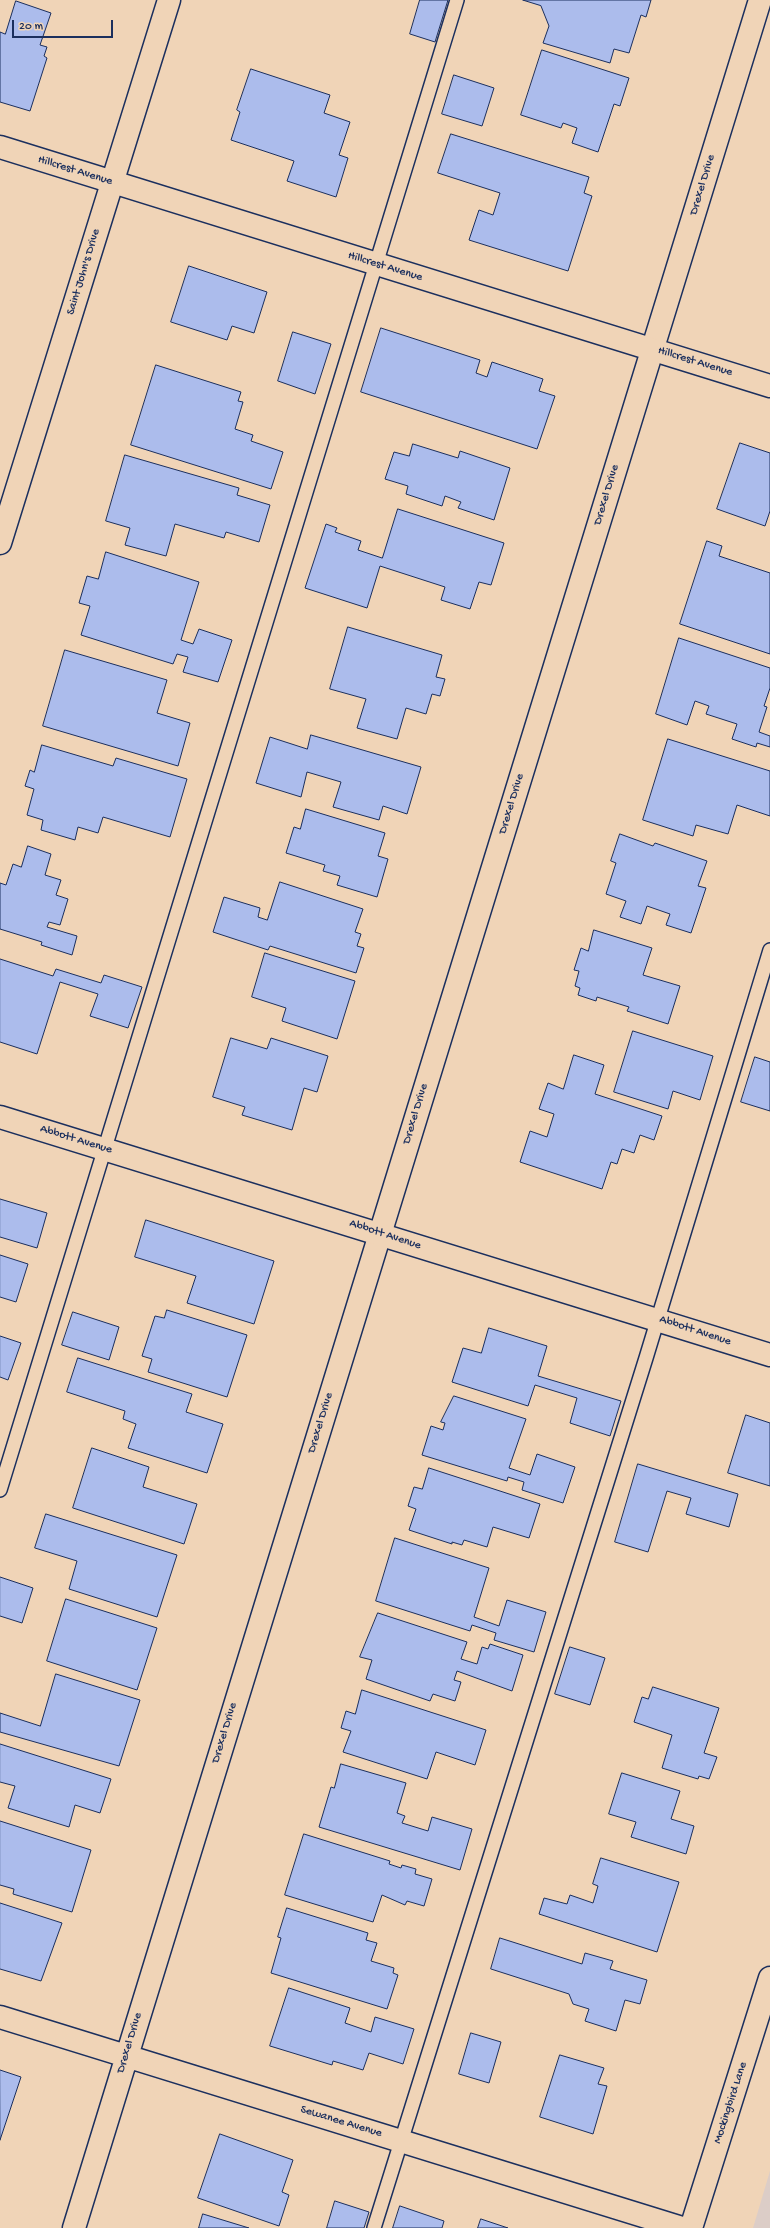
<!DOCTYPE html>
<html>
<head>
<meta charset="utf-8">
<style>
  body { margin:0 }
  #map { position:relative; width:770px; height:2228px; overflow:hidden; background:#f0d4b7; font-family:"Gochi Hand",sans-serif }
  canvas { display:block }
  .scale { position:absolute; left:12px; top:20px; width:101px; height:18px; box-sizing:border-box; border:2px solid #1b2f5e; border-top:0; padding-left:5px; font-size:12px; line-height:14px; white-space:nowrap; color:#1b2f5e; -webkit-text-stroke:3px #f0d4b7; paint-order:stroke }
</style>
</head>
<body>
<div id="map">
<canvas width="770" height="2228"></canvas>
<div class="scale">20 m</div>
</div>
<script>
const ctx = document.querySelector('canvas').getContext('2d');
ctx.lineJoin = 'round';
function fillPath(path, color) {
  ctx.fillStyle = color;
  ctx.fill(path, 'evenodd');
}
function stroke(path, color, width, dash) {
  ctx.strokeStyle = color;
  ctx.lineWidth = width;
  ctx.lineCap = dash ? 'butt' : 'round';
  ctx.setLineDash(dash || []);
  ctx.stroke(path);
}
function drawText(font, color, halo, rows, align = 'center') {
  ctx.font = font + ' "Gochi Hand",sans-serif';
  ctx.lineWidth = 3.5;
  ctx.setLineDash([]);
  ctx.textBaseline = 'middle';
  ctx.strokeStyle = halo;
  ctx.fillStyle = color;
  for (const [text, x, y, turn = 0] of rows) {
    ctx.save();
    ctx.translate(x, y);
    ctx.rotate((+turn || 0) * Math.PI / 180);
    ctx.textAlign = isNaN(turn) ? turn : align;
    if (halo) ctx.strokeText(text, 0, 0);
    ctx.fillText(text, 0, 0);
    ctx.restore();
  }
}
fillPath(new Path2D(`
  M 770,2171 L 770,2228 L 753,2228 Z`), '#dccdc7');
const building = new Path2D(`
  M 420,0 L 448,0 L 435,42 L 410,34 Z
  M 523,0 L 651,0 L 646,17 L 641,15 L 629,53 L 614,49 L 610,63 L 543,43 L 549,26 L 541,6 Z
  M 16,1 L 51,13 L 40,45 L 47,47 L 44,56 L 47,58 L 30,111 L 0,102 L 0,32 L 5,34 Z
  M 542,50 L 629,78 L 620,106 L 614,104 L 598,152 L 572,143 L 577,128 L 563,123 L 561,128 L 521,115 Z
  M 251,69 L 330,95 L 324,113 L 350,122 L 339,155 L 348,158 L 336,197 L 287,181 L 294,161 L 231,140 L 240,112 L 237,110 Z
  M 454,75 L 494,88 L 482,126 L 442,114 Z
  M 451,134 L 589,177 L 584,193 L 592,196 L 568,271 L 469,240 L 479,210 L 493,215 L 500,193 L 438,173 Z
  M 189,266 L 267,292 L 254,333 L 232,326 L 227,340 L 171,322 Z
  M 381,328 L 480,360 L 476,373 L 487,377 L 492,362 L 543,379 L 539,391 L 555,396 L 537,449 L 361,392 Z
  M 293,332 L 331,344 L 315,394 L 278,381 Z
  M 156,365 L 241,392 L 238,401 L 243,402 L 235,429 L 253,435 L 251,441 L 283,452 L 271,489 L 131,445 Z
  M 740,443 L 770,453 L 770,511 L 765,526 L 717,509 Z
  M 413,444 L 458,458 L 460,451 L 510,468 L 494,520 L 458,508 L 461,502 L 445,496 L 442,506 L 406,494 L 408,486 L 385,479 L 394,452 L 409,456 Z
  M 125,455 L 239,488 L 237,495 L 270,505 L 259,542 L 226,532 L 224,538 L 175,524 L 166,556 L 125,545 L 130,528 L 106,521 Z
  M 398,509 L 504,543 L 491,585 L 479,582 L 470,609 L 441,600 L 445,587 L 380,566 L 367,608 L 305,588 L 326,524 L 337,528 L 335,532 L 361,541 L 358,550 L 382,558 Z
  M 707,541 L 722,546 L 719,556 L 770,573 L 770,654 L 680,624 Z
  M 106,552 L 199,582 L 181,640 L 193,644 L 199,629 L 232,640 L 218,682 L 183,672 L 188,657 L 177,654 L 173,664 L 81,635 L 90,606 L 79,603 L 87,576 L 98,579 Z
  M 348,627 L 442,655 L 436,677 L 445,679 L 440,696 L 432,694 L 426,714 L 406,708 L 397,739 L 357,728 L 366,699 L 330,689 Z
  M 679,638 L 770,668 L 770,688 L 764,706 L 767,707 L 759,732 L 770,736 L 770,747 L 757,743 L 756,747 L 732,739 L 737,724 L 706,714 L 709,706 L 695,701 L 687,725 L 656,714 Z
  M 65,650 L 167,680 L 157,713 L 190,723 L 178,766 L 43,726 Z
  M 311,735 L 421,767 L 407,814 L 383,806 L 379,820 L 333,807 L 341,782 L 307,772 L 301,797 L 256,783 L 270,737 L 307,749 Z
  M 668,739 L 770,771 L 770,816 L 737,805 L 728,834 L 696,825 L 693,836 L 643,820 Z
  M 42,745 L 113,766 L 116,758 L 187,779 L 170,837 L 103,817 L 98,833 L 78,827 L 75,840 L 41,830 L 43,820 L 27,815 L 34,789 L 25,786 L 30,770 L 34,772 Z
  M 306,809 L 385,833 L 378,856 L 388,859 L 377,897 L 337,885 L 340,876 L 323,871 L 325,865 L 286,853 L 294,827 L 300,829 Z
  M 620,834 L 653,846 L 655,843 L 707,861 L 698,886 L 706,888 L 691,933 L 666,925 L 670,914 L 647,906 L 641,924 L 620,917 L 626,901 L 606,894 L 616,863 L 611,861 Z
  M 28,846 L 51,854 L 45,875 L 61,880 L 56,895 L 68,899 L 60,925 L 49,922 L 47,927 L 77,936 L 72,955 L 41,945 L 42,942 L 0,929 L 0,883 L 6,885 L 13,864 L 21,867 Z
  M 280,882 L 363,909 L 355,932 L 361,934 L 357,946 L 364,948 L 356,973 L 270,946 L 268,950 L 213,932 L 224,897 L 260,908 L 258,917 L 267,920 Z
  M 594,930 L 652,948 L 643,975 L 680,986 L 668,1024 L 627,1011 L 629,1007 L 597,997 L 596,1001 L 578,995 L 580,988 L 575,986 L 579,971 L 574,970 L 581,948 L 588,951 Z
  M 265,953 L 355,981 L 337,1039 L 282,1021 L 286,1008 L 252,997 Z
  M 0,959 L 53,976 L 56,969 L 101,983 L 104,975 L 142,987 L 128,1028 L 90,1016 L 98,994 L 60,982 L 37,1054 L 0,1042 Z
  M 633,1031 L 713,1056 L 700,1100 L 673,1091 L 668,1109 L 614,1092 Z
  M 231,1038 L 267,1049 L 271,1038 L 328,1056 L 317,1092 L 304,1088 L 292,1130 L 242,1115 L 245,1107 L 213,1097 Z
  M 574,1055 L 604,1065 L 595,1094 L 662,1116 L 654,1140 L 640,1135 L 634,1153 L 622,1149 L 617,1164 L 611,1162 L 602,1189 L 520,1162 L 530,1131 L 547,1137 L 554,1114 L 539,1109 L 548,1083 L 563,1089 Z
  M 755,1057 L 770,1062 L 770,1111 L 741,1102 Z
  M 0,1199 L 47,1213 L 37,1248 L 0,1237 Z
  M 146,1220 L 274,1261 L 254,1324 L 187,1303 L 196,1276 L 135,1257 Z
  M 0,1255 L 28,1264 L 16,1302 L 0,1297 Z
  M 167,1310 L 247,1335 L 227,1397 L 148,1372 L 152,1359 L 142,1356 L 155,1316 L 164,1318 Z
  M 73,1312 L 119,1327 L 109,1360 L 62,1345 Z
  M 489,1328 L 547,1346 L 538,1376 L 621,1401 L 610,1436 L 570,1423 L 577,1398 L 535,1385 L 528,1406 L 452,1382 L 463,1348 L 481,1353 Z
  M 0,1336 L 21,1343 L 8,1380 L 0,1377 Z
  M 78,1358 L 192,1394 L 186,1412 L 223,1424 L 207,1473 L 128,1448 L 136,1424 L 123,1419 L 125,1411 L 67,1392 Z
  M 454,1396 L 526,1419 L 509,1468 L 530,1475 L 537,1454 L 575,1467 L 563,1503 L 522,1490 L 524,1482 L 508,1477 L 507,1481 L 422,1455 L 431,1426 L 443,1430 L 445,1423 L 441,1422 Z
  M 746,1415 L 770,1423 L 770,1486 L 728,1473 Z
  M 92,1448 L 149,1467 L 143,1487 L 197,1504 L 184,1544 L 73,1508 Z
  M 638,1464 L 738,1494 L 729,1527 L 686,1514 L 691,1498 L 667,1491 L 648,1552 L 615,1542 Z
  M 429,1468 L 540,1504 L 529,1538 L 493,1527 L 487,1547 L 464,1540 L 462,1545 L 452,1542 L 452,1544 L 409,1530 L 416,1509 L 408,1506 L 414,1487 L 422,1489 Z
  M 46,1514 L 177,1555 L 157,1617 L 69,1589 L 77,1561 L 35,1548 Z
  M 395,1538 L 489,1568 L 474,1617 L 499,1626 L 507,1600 L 546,1612 L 534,1652 L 494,1640 L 496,1633 L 472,1625 L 470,1631 L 376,1601 Z
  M 0,1577 L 33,1588 L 22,1623 L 0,1616 Z
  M 66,1599 L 157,1628 L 137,1690 L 47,1661 Z
  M 378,1613 L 467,1642 L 461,1659 L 477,1664 L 482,1647 L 488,1649 L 490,1644 L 523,1655 L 512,1691 L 457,1671 L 454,1680 L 461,1682 L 455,1701 L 433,1694 L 430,1701 L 366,1679 L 372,1660 L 360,1657 Z
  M 570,1647 L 605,1658 L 590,1705 L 555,1694 Z
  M 56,1674 L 140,1700 L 119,1766 L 0,1732 L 0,1713 L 40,1726 Z
  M 653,1687 L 719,1708 L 704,1753 L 717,1757 L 709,1779 L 699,1776 L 698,1779 L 662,1768 L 672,1735 L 634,1722 L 642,1697 L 648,1699 Z
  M 362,1690 L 486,1730 L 475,1765 L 436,1752 L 427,1779 L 343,1752 L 351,1731 L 341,1728 L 346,1711 L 355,1714 Z
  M 0,1744 L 111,1779 L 100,1813 L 75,1805 L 69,1827 L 8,1808 L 15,1786 L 0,1782 Z
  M 341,1764 L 406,1783 L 397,1813 L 405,1816 L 402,1823 L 428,1831 L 432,1817 L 472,1829 L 460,1870 L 319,1827 L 331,1787 L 334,1788 Z
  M 622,1773 L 680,1791 L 671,1819 L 694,1826 L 686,1854 L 631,1837 L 636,1822 L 609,1814 Z
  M 0,1821 L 91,1850 L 72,1912 L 13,1894 L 14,1889 L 0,1885 Z
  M 304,1834 L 390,1861 L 389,1864 L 401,1868 L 402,1865 L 416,1869 L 415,1874 L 432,1879 L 424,1906 L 407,1901 L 405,1905 L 382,1895 L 373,1922 L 285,1895 Z
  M 601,1858 L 679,1882 L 657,1952 L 539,1914 L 544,1898 L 567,1904 L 570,1895 L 593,1903 L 598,1886 L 593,1884 Z
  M 0,1903 L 62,1923 L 41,1981 L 0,1969 Z
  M 287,1908 L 368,1933 L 366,1940 L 377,1943 L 371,1961 L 394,1968 L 393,1973 L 398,1975 L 387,2009 L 271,1973 L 281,1938 L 278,1937 Z
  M 500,1938 L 582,1964 L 585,1953 L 613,1961 L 610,1969 L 647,1980 L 640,2004 L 625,2000 L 616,2031 L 585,2021 L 589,2009 L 573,2004 L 569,1994 L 491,1969 Z
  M 289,1988 L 350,2008 L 345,2023 L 371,2032 L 375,2017 L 414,2029 L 403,2064 L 369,2053 L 363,2070 L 333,2061 L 332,2065 L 270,2046 Z
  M 471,2033 L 501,2042 L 489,2083 L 459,2074 Z
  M 560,2055 L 604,2068 L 598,2084 L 607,2086 L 593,2134 L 540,2117 Z
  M 0,2070 L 21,2077 L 0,2140 Z
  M 220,2134 L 293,2160 L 282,2192 L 289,2195 L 279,2226 L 198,2198 Z
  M 335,2201 L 369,2212 L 364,2228 L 327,2228 Z
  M 400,2206 L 444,2221 L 442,2228 L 393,2228 Z
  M 203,2214 L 249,2228 L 199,2228 Z
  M 481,2219 L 508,2228 L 478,2228 Z`);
fillPath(building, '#acbcec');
stroke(building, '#1b2f5e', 1);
const service = new Path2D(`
  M 0,1490 L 457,0
  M 374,2228 L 646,1358 L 770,950`);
const minor = new Path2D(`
  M 0,543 L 169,0
  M 0,2017 L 682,2228
  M 74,2228 L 760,0`);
const tertiary = new Path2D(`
  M 0,147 L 770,386
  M 0,1117 L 770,1355`);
const secondary = new Path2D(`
  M 691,2228 L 770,1978`);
stroke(service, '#1b2f5e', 16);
stroke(minor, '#1b2f5e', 25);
stroke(tertiary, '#1b2f5e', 25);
stroke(secondary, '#1b2f5e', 25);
stroke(service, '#f0d4b7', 13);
stroke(minor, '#f0d4b7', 22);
stroke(tertiary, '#f0d4b7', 22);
stroke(secondary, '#f0d4b7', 22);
drawText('12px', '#1b2f5e', '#f0d4b7', [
  ["Hillcrest Avenue",75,171,17],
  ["Drexel Drive",703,185,-73],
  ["Hillcrest Avenue",385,267,17],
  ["Saint John's Drive",84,272,-73],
  ["Hillcrest Avenue",695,362,17],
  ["Drexel Drive",607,495,-73],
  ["Drexel Drive",512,804,-73],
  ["Drexel Drive",416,1114,-73],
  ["Abbott Avenue",76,1140,17],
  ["Abbott Avenue",385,1235,18],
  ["Abbott Avenue",695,1331,18],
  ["Drexel Drive",321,1423,-73],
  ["Drexel Drive",225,1733,-73],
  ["Drexel Drive",130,2043,-73],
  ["Mockingbird Lane",731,2103,-72],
  ["Sewanee Avenue",341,2122,17]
]);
</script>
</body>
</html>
